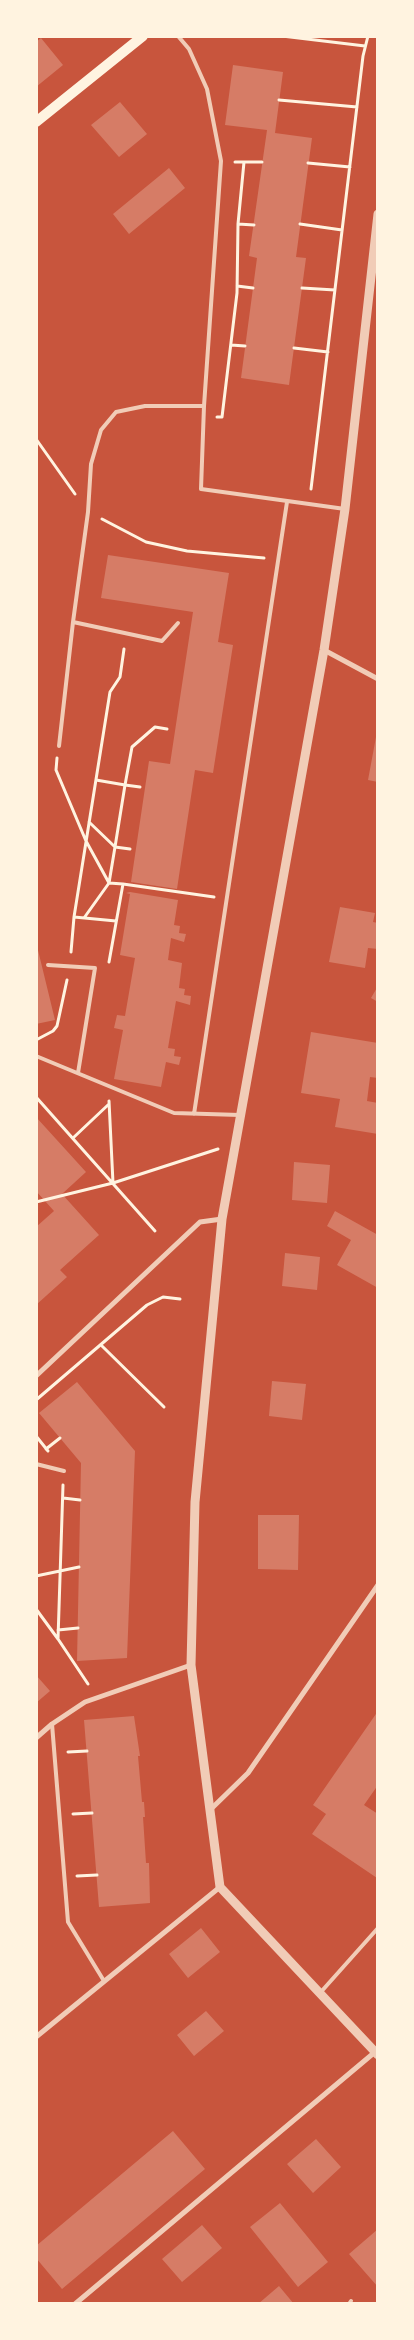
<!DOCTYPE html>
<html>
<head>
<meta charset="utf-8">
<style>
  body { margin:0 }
  #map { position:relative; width:414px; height:2340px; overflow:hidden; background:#c8553d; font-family:"Noto Sans",sans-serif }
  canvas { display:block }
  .frame { position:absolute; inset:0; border:38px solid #fff3e0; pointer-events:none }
</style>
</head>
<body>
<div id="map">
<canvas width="414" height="2340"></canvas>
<div class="frame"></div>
</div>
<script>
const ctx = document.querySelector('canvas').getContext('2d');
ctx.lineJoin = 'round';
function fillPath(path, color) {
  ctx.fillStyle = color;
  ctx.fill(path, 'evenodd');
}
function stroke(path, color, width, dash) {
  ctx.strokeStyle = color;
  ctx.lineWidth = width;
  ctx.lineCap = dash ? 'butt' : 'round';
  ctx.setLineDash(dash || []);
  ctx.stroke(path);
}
fillPath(new Path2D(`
  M 41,38 L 63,65 L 36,87 L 36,42 Z
  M 233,65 L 283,72 L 275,133 L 312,138 L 296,257 L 306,258 L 289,385 L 241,378 L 257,258 L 249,256 L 267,130 L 225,125 Z
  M 120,102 L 147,134 L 119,157 L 91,125 Z
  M 169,168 L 185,188 L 129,234 L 113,214 Z
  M 108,555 L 229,573 L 218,642 L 233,645 L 213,773 L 195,770 L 177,889 L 131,882 L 149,761 L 170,764 L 193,612 L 101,598 Z
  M 376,737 L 378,738 L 378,782 L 368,780 Z
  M 130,892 L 178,900 L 174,925 L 180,926 L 179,933 L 186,934 L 184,942 L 171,938 L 168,960 L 182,963 L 179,988 L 185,989 L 184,995 L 191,996 L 190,1005 L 176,1001 L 168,1048 L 175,1049 L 174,1056 L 181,1057 L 179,1065 L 166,1062 L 161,1087 L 114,1079 L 123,1030 L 114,1028 L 117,1015 L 125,1016 L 135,958 L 120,955 L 130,894 L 126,893 Z
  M 340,907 L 375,913 L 373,922 L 378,923 L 378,949 L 368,948 L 365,968 L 329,962 Z
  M 37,946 L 55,1020 L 36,1024 L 36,947 Z
  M 378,986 L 378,1002 L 371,998 Z
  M 311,1032 L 378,1043 L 378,1078 L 370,1077 L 367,1101 L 378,1103 L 378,1134 L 335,1127 L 340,1099 L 301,1093 Z
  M 36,1117 L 86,1172 L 62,1194 L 99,1235 L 60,1270 L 67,1277 L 36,1305 L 36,1227 L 54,1211 L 36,1191 Z
  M 294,1162 L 330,1165 L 327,1203 L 292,1200 Z
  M 335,1211 L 378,1235 L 378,1288 L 337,1265 L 351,1240 L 327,1226 Z
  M 285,1253 L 320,1257 L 317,1290 L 282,1286 Z
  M 272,1381 L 306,1384 L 302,1420 L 269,1416 Z
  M 77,1382 L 135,1451 L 127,1658 L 77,1661 L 81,1463 L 39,1413 Z
  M 258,1515 L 299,1515 L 298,1570 L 258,1569 Z
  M 36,1675 L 50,1691 L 36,1703 Z
  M 378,1711 L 378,1785 L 364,1805 L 378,1814 L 377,1878 L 312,1834 L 326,1814 L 313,1805 Z
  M 134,1716 L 140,1756 L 138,1756 L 142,1802 L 144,1802 L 145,1817 L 143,1817 L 146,1863 L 149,1863 L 150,1903 L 99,1907 L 84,1720 Z
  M 201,1928 L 220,1952 L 188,1978 L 169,1954 Z
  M 206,2011 L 224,2031 L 194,2056 L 177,2035 Z
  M 173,2131 L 205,2169 L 62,2289 L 36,2258 L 36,2246 Z
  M 316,2139 L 341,2167 L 313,2193 L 287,2164 Z
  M 280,2203 L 328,2262 L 298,2287 L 250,2227 Z
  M 202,2225 L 222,2248 L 182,2282 L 162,2259 Z
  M 378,2229 L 378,2287 L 349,2254 Z
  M 279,2286 L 294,2304 L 258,2304 Z`), '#d67c66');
stroke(new Path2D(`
  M 282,36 L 365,46
  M 279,100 L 357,107
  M 244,162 L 262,162
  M 308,163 L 350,167
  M 238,224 L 254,225
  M 300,224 L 342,230
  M 237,286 L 253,288
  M 302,288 L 335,290
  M 231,345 L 245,346
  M 294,348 L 328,352
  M 217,417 L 222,417 L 237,293 L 238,224 L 244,162 L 235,162
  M 36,439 L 75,494
  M 311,489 L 363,56 L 368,36
  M 102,519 L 146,542 L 187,551 L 264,558
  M 57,758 L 56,770 L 86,841 L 109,883
  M 96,780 L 125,785 L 115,847 L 130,849
  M 140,787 L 125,785 L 132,747 L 155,727 L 167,729
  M 89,822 L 115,847 L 109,883
  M 74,917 L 110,692 L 120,677 L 124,649
  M 84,918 L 109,883 L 123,884
  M 71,952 L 74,917 L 116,921
  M 109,962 L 123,884 L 214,897
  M 36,1040 L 53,1031 L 57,1026 L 67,980
  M 36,1097 L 155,1231
  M 109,1101 L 113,1183
  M 73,1138 L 109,1104
  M 36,1202 L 113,1183 L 218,1149
  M 102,1346 L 164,1407
  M 36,1400 L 147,1305 L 163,1297 L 180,1299
  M 36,1436 L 48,1451
  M 46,1449 L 60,1438
  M 63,1485 L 58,1639 L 88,1684
  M 63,1498 L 80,1500
  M 36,1576 L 79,1567
  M 36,1609 L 58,1639
  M 58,1630 L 78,1628
  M 68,1752 L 87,1751
  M 73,1814 L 92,1813
  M 77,1876 L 97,1875`), '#fff3e0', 3);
stroke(new Path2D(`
  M 178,36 L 189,49 L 207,89 L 221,161 L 204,406 L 201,489 L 345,509
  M 178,623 L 162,641 L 73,622 L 88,512 L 91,464 L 101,430 L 116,412 L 145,406 L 204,406
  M 59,746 L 73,622
  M 48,965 L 95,968 L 78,1073
  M 36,1056 L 174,1113 L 240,1115
  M 194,1114 L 287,502
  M 36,1464 L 64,1471
  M 52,1724 L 68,1922 L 104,1981
  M 320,1993 L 378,1928
  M 349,2304 L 351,2301`), '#f1ccb7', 4);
stroke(new Path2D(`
  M 324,650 L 378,679
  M 36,1376 L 200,1222 L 222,1219
  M 36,1738 L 52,1724 L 85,1702 L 191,1665
  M 210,1810 L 248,1773 L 378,1585
  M 36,2037 L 220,1887
  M 75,2304 L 375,2052`), '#f1ccb7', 5);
stroke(new Path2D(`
  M 378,214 L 345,509 L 324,650 L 222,1219 L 195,1502 L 191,1665 L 220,1887 L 378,2055`), '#f1ccb7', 9);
stroke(new Path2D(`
  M 36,122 L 143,36`), '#fff3e0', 10);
</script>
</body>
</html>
